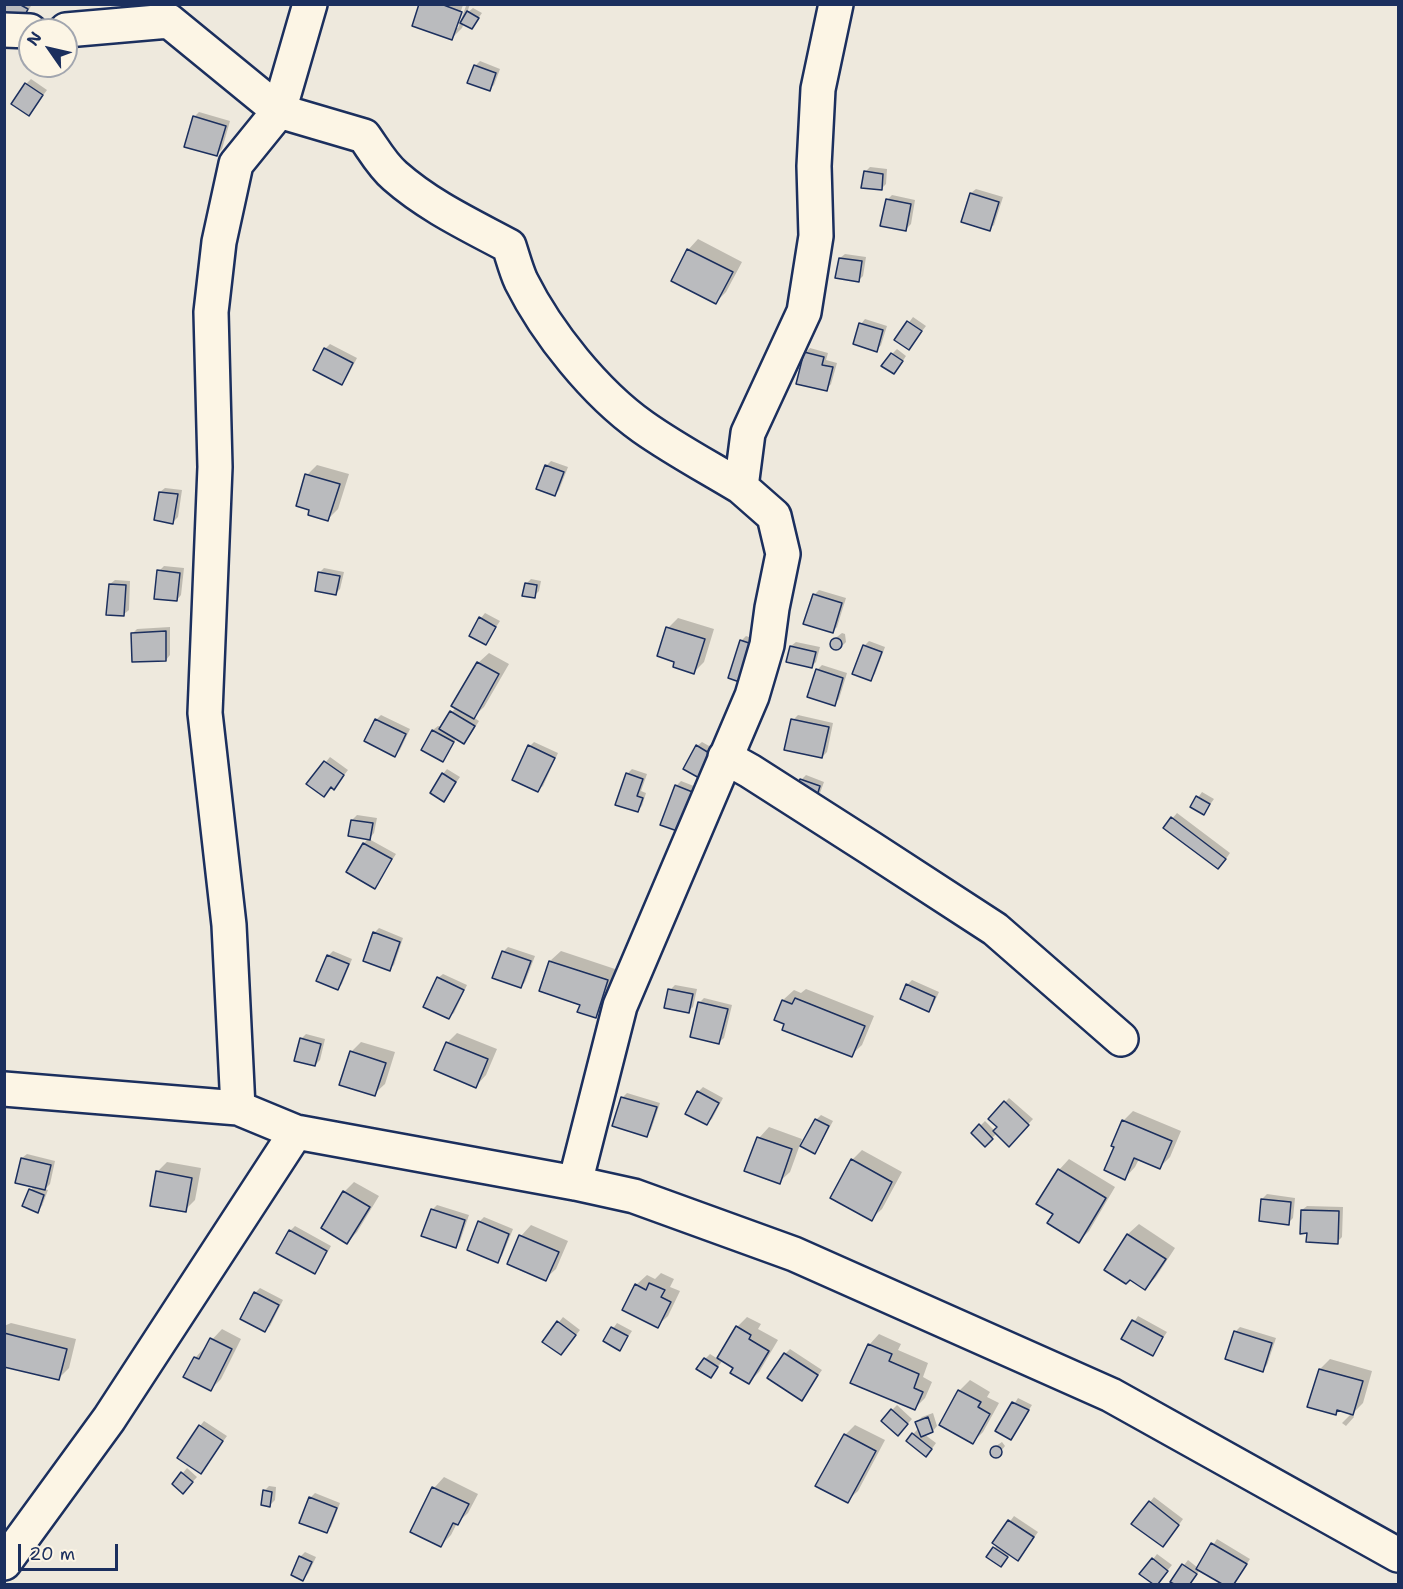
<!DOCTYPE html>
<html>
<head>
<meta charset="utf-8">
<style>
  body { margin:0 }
  #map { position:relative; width:1403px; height:1589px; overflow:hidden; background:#eee9dd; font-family:"Shantell Sans",sans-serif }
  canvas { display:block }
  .frame { position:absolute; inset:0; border:6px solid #1b2f5e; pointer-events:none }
  .north { position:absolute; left:18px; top:18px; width:60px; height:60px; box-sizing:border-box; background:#fcf5e5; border:2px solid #a2a6af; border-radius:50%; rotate:304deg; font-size:16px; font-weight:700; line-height:24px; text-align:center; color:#1b2f5e }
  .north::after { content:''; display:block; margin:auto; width:21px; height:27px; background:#1b2f5e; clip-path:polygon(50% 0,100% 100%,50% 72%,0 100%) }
  .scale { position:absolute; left:18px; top:1544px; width:100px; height:27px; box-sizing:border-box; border:3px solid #1b2f5e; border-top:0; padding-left:8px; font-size:18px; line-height:21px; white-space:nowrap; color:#1b2f5e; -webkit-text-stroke:4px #fcf5e5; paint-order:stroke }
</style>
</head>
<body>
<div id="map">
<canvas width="1403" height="1589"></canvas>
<div class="frame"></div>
<div class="north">N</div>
<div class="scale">20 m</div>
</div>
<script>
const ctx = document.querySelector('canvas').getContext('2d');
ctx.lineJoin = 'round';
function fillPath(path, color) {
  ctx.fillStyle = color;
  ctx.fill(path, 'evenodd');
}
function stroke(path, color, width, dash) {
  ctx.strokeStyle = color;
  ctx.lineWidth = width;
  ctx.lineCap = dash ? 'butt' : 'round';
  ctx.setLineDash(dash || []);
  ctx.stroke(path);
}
fillPath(new Path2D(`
  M 4,4 L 32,4 L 23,21 Z
  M 421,4 L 470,4 L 467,13 L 473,8 L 482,13 L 472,27 L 464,23 L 462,28 L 451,39 ZM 463,5 L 466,6 L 458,28 L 455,28 Z
  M 480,61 L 500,69 L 494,85 L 489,89 L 475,66 Z
  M 31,79 L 47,90 L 29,114 L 26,84 Z
  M 199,112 L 230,121 L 222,149 L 217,154 L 194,117 Z
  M 870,167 L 887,169 L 886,184 L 881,189 L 865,172 Z
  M 976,189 L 1003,197 L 994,225 L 989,229 L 971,193 Z
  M 892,195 L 915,200 L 911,224 L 906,229 L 887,200 Z
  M 698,239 L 742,262 L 726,292 L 716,302 L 688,250 Z
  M 845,254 L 866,257 L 863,276 L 859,280 L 840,258 Z
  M 913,317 L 926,326 L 909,348 L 896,340 Z
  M 865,319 L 887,326 L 881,345 L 877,350 L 861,324 Z
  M 330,344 L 357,358 L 346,379 L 341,383 L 325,349 Z
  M 810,348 L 828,353 L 826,360 L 837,363 L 831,384 L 827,389 L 805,353 Z
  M 897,349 L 906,356 L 898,368 L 892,354 Z
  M 551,461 L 568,467 L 559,490 L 554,495 L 538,488 L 547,465 Z
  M 317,465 L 349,474 L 338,509 L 327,520 L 307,475 Z
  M 165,488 L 182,490 L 178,517 L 173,522 L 160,492 Z
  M 164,566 L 184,568 L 181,595 L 177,600 L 159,571 Z
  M 324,568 L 344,572 L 340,589 L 335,594 L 319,573 Z
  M 531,579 L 541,581 L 539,591 L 534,596 L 526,584 Z
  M 115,580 L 130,581 L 129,610 L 124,614 L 110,584 Z
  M 819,590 L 846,598 L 837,627 L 832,632 L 814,595 Z
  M 485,613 L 500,621 L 485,644 L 481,618 Z
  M 678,618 L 714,629 L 704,662 L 694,672 L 676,661 L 668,628 Z
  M 170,627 L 170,655 L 166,660 L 133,633 L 137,629 Z
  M 842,633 L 845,634 L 846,642 L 841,647 L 833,647 L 833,640 Z
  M 746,636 L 767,643 L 750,684 L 741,641 Z
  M 869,641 L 885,647 L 875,674 L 870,679 L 864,646 Z
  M 796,642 L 820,647 L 816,662 L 812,666 L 791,646 Z
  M 489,653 L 509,664 L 484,707 L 473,717 L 479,721 L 469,737 L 464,742 L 457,738 L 443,760 L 423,749 L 433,730 L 438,726 L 441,727 L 456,707 L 478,663 Z
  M 822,665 L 847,673 L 839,699 L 834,704 L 817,670 Z
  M 381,715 L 410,729 L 400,750 L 395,755 L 376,720 Z
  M 798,715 L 833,723 L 827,752 L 822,757 L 793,720 Z
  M 534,742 L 558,753 L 543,786 L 538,790 L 530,746 Z
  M 702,742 L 718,751 L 701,777 L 697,746 Z
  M 330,757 L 348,770 L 338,783 L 332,786 L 308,784 Z
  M 447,769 L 460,777 L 444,800 L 443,774 Z
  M 632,769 L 647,774 L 641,791 L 646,793 L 642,806 L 637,810 L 627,774 Z
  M 806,775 L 824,782 L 820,793 L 815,797 L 801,780 Z
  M 681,781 L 704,790 L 662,824 L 676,786 Z
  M 1202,792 L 1214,799 L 1204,813 L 1192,806 Z
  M 1177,813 L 1230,853 L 1223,863 L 1165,827 Z
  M 357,815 L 377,818 L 374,833 L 369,839 L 396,854 L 375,887 L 348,871 L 364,843 L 369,838 L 352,820 Z
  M 379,928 L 403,938 L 394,965 L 389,969 L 374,933 Z
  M 508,947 L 535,956 L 525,982 L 521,987 L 494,977 L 504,951 Z
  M 333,951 L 352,959 L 342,984 L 338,989 L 328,956 Z
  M 561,951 L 618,970 L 606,1006 L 595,1016 L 582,1004 L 541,990 L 550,961 Z
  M 443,974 L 467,985 L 454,1013 L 449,1017 L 438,978 Z
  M 912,980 L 939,992 L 933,1005 L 929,1010 L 907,985 Z
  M 675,985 L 697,989 L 693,1007 L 688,1011 L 670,990 Z
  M 806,989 L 874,1016 L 862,1045 L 851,1055 L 776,1019 L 783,1000 L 794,990 L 801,993 Z
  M 704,998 L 732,1005 L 724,1038 L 719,1042 L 699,1003 Z
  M 457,1033 L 497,1049 L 486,1075 L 476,1086 L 447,1043 Z
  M 306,1034 L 325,1039 L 320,1060 L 315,1065 L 301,1039 Z
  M 361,1042 L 395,1052 L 385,1084 L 374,1094 L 351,1052 Z
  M 703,1087 L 723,1098 L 712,1119 L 707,1123 L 698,1092 Z
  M 627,1093 L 660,1103 L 651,1130 L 646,1135 L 614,1125 L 623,1097 Z
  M 1009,1098 L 1033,1119 L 1009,1145 L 997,1133 L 985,1145 L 973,1133 L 985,1121 L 995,1131 L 999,1127 L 990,1119 Z
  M 1133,1111 L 1181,1131 L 1170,1157 L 1160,1167 L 1139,1159 L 1135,1167 L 1125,1178 L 1123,1121 Z
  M 821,1115 L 833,1121 L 819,1147 L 814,1152 L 816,1120 Z
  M 769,1127 L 802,1139 L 790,1172 L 779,1182 L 759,1138 Z
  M 862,1150 L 902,1172 L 882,1209 L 871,1219 L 852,1160 Z
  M 27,1154 L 55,1161 L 50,1184 L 45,1189 L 48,1190 L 42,1206 L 37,1211 L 24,1205 L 31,1190 L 34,1186 L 22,1158 Z
  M 1069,1159 L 1115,1187 L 1089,1231 L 1079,1241 L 1055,1214 L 1038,1204 L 1059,1170 Z
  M 167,1162 L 201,1168 L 195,1200 L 185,1210 L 157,1172 Z
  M 354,1182 L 379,1196 L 357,1232 L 347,1243 L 344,1192 Z
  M 1267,1194 L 1295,1198 L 1293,1218 L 1288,1223 L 1262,1199 Z
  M 437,1205 L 469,1215 L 460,1241 L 455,1246 L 432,1210 Z
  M 1307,1206 L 1343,1207 L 1342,1237 L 1337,1242 L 1309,1232 L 1302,1210 Z
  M 484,1217 L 513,1229 L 502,1256 L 497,1261 L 479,1222 Z
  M 1139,1224 L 1175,1248 L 1156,1277 L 1145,1288 L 1130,1278 L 1106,1270 L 1128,1234 Z
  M 531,1225 L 568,1241 L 556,1269 L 545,1279 L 509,1263 L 521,1236 Z
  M 295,1226 L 331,1246 L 319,1268 L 315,1272 L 290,1231 Z
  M 661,1273 L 674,1279 L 670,1287 L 680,1291 L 668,1316 L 657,1326 L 636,1285 L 647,1275 L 655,1279 Z
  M 260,1288 L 283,1300 L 270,1326 L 265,1330 L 255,1293 Z
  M 1138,1316 L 1167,1332 L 1152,1355 L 1123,1339 Z
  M 563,1317 L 580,1330 L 565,1349 L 544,1341 Z
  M 747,1317 L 761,1324 L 758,1329 L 778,1340 L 759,1372 L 749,1382 L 735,1367 L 723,1360 L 711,1376 L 705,1359 L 710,1354 L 718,1359 L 737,1327 Z
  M 11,1323 L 76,1339 L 69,1368 L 58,1379 L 4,1366 L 4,1326 Z
  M 617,1323 L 632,1331 L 620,1349 L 605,1340 Z
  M 1240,1327 L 1276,1338 L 1267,1365 L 1262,1370 L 1227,1358 L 1236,1331 Z
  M 222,1329 L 241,1339 L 221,1379 L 211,1389 L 195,1358 Z
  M 879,1334 L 901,1344 L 898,1350 L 928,1363 L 923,1377 L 932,1382 L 925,1398 L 915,1408 L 869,1345 Z
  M 790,1349 L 822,1370 L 801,1399 L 785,1354 Z
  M 1330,1359 L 1372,1371 L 1363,1403 L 1352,1414 L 1354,1417 L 1346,1426 L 1342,1423 L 1352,1413 L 1340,1409 L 1335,1414 L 1320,1369 Z
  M 970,1380 L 990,1392 L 987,1397 L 999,1403 L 983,1432 L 973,1442 L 941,1424 L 959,1391 Z
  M 1018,1398 L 1032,1405 L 1011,1438 L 997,1431 Z
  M 897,1405 L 912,1419 L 903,1429 L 892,1410 Z
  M 933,1413 L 937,1426 L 933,1431 L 924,1434 L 936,1443 L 931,1450 L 913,1434 L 919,1428 L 917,1422 L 922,1417 Z
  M 204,1421 L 227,1436 L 201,1472 L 200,1426 Z
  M 855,1425 L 885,1440 L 858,1491 L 847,1501 L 845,1435 Z
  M 1002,1442 L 1005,1446 L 997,1456 L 993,1456 L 991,1452 L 993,1448 Z
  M 187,1468 L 197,1477 L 188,1487 L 174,1484 Z
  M 444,1477 L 478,1494 L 468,1513 L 457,1523 L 451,1535 L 441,1545 L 412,1532 L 434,1488 Z
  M 269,1486 L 276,1487 L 275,1500 L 270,1505 L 264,1491 Z
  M 315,1493 L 340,1503 L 331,1527 L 326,1532 L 310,1498 Z
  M 1154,1497 L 1183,1519 L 1167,1541 L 1150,1502 Z
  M 1014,1516 L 1038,1532 L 1022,1555 L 1010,1554 L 1001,1565 L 988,1557 L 997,1545 L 994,1543 Z
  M 1217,1539 L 1250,1559 L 1234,1584 L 1225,1584 L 1200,1570 L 1190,1584 L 1176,1584 L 1172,1581 L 1188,1560 L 1198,1568 Z
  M 305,1552 L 316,1557 L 308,1574 L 303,1579 L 300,1557 Z
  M 1157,1554 L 1172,1565 L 1156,1584 L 1142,1574 Z`), '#0003');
const building = new Path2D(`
  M 4,4 L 19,4 L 28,9 L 19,27 L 4,19 Z
  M 419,4 L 441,4 L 462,12 L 452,40 L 412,26 Z
  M 467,11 L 479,18 L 472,29 L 460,23 Z
  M 474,65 L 496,73 L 490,91 L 467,83 Z
  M 25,83 L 43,95 L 29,116 L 11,104 Z
  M 193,116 L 226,126 L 217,156 L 184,147 Z
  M 864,171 L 883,174 L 882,190 L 861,188 Z
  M 970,193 L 999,202 L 990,231 L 961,222 Z
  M 886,199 L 911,204 L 906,231 L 880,226 Z
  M 687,249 L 733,272 L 716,304 L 671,281 Z
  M 839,258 L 862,261 L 859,282 L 835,278 Z
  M 907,321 L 922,331 L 909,350 L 894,340 Z
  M 859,323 L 883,330 L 877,352 L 853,344 Z
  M 324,348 L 353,363 L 342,385 L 313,370 Z
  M 804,352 L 824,357 L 822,365 L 833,367 L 827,391 L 796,384 Z
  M 891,353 L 903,361 L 894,374 L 881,366 Z
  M 545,465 L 564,472 L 555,496 L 536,489 Z
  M 305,474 L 340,484 L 328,521 L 308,515 L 309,510 L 296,506 Z
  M 159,492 L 178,494 L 173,524 L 154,520 Z
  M 157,570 L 180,573 L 177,601 L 154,599 Z
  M 318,572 L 340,576 L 336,595 L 315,591 Z
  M 525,583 L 537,585 L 535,598 L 522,596 Z
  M 109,584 L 126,585 L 124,616 L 106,615 Z
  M 813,594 L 842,603 L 833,633 L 803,624 Z
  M 479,617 L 496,627 L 486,645 L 469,636 Z
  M 666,627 L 705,639 L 694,674 L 673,667 L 674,662 L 657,656 Z
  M 166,631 L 166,661 L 132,662 L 131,633 Z
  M830 644a6 6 0 1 1 12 0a6 6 0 1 1-12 0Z
  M 740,640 L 764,648 L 751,686 L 728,678 Z
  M 863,645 L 882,652 L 871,681 L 852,674 Z
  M 790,646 L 816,652 L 812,668 L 786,662 Z
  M 477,662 L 499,674 L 474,719 L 451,706 Z
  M 816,669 L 843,678 L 835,706 L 807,697 Z
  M 450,711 L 475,726 L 464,744 L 439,729 Z
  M 375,719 L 406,734 L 395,757 L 364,741 Z
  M 791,719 L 829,727 L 822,758 L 784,750 Z
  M 432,730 L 454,742 L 443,762 L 421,750 Z
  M 528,745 L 555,758 L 538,792 L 512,780 Z
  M 696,745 L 714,756 L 701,779 L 683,769 Z
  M 324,761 L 344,775 L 334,790 L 331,787 L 324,797 L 306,784 Z
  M 442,773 L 456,782 L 444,802 L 430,793 Z
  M 626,773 L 643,779 L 637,796 L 643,798 L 638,812 L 615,805 Z
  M 800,779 L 820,786 L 816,799 L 795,792 Z
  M 675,785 L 700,795 L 686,834 L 660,825 Z
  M 1196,796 L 1210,804 L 1204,815 L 1190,807 Z
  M 1171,817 L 1226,859 L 1218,869 L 1163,828 Z
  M 351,820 L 373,823 L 370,840 L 348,836 Z
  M 363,843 L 392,859 L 375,889 L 346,872 Z
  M 373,932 L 400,942 L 390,971 L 363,961 Z
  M 502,951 L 531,961 L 521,988 L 492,978 Z
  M 327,955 L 349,964 L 338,990 L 316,981 Z
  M 549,961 L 608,980 L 596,1018 L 577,1012 L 580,1005 L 539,991 Z
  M 437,977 L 464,990 L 449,1019 L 423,1007 Z
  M 906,984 L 935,997 L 929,1012 L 900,999 Z
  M 668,989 L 693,994 L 689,1013 L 664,1008 Z
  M 795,998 L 865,1026 L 852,1057 L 782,1030 L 784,1024 L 774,1020 L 782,1000 L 792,1004 Z
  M 698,1002 L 728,1009 L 719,1044 L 690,1037 Z
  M 300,1038 L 321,1044 L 315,1066 L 294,1061 Z
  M 446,1042 L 488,1059 L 476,1088 L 434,1070 Z
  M 350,1051 L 386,1063 L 375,1096 L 339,1085 Z
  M 697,1091 L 719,1103 L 707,1125 L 685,1114 Z
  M 621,1097 L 657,1107 L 647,1137 L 612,1126 Z
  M 1004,1101 L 1029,1125 L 1009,1147 L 993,1131 L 997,1127 L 988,1119 Z
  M 815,1119 L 829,1126 L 815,1154 L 800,1146 Z
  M 1122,1120 L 1172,1141 L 1160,1169 L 1134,1158 L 1125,1180 L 1104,1170 L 1114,1147 L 1111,1146 Z
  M 979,1124 L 993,1139 L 985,1147 L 971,1133 Z
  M 757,1137 L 792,1149 L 780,1184 L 744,1171 Z
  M 21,1158 L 51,1165 L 45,1190 L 15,1183 Z
  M 851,1159 L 892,1182 L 872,1221 L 830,1198 Z
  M 1058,1169 L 1106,1198 L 1079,1243 L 1047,1223 L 1053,1214 L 1036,1204 Z
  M 156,1171 L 192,1178 L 186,1212 L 150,1206 Z
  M 29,1189 L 44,1195 L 38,1213 L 22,1206 Z
  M 343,1191 L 370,1207 L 347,1244 L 321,1228 Z
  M 1261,1199 L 1291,1202 L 1289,1225 L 1259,1221 Z
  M 431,1209 L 465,1220 L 456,1248 L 421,1236 Z
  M 1301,1210 L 1339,1211 L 1338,1244 L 1306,1242 L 1307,1233 L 1300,1234 Z
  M 478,1221 L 509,1234 L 498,1263 L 467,1250 Z
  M 289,1230 L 327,1251 L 315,1274 L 276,1253 Z
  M 1127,1234 L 1166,1259 L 1145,1290 L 1130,1280 L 1126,1284 L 1104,1270 Z
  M 519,1235 L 559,1252 L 546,1281 L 507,1264 Z
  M 649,1283 L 665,1290 L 661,1297 L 671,1302 L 658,1328 L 622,1310 L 635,1284 L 646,1290 Z
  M 254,1292 L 279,1305 L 265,1332 L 240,1319 Z
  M 1132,1320 L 1163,1337 L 1153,1356 L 1121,1339 Z
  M 557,1321 L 576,1335 L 561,1355 L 542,1342 Z
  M 736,1326 L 751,1335 L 749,1339 L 769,1351 L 749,1384 L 730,1373 L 733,1368 L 717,1358 Z
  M 611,1327 L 628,1336 L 620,1351 L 603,1341 Z
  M 1234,1331 L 1272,1343 L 1263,1372 L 1225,1359 Z
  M 4,1333 L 67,1349 L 59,1380 L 4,1367 Z
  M 210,1338 L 232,1349 L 211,1391 L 183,1377 L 194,1357 L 199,1359 Z
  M 868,1344 L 892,1354 L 889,1361 L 919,1374 L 914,1388 L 923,1392 L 915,1410 L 850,1383 Z
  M 784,1353 L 818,1375 L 802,1401 L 767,1378 Z
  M 704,1358 L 718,1367 L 711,1378 L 696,1369 Z
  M 1319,1369 L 1363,1381 L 1353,1415 L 1337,1410 L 1336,1415 L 1307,1407 Z
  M 958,1390 L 981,1402 L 978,1407 L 990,1414 L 973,1444 L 939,1425 Z
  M 1012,1402 L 1029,1410 L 1011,1440 L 995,1431 Z
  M 891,1409 L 908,1424 L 898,1436 L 881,1421 Z
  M 928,1417 L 933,1432 L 921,1437 L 915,1422 Z
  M 199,1425 L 223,1441 L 201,1474 L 177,1458 Z
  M 912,1433 L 932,1449 L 926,1457 L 906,1441 Z
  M 844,1434 L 876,1451 L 848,1503 L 815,1486 Z
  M990 1452a6 6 0 1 1 12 0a6 6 0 1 1-12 0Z
  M 181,1472 L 193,1482 L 183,1494 L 172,1484 Z
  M 432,1487 L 469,1504 L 458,1525 L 453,1523 L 441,1547 L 410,1532 Z
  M 263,1490 L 272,1492 L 270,1507 L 261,1505 Z
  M 309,1497 L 337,1508 L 327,1533 L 299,1523 Z
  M 1149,1501 L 1179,1525 L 1163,1547 L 1131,1524 Z
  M 1008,1520 L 1034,1537 L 1018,1561 L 992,1543 Z
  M 1211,1543 L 1247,1564 L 1234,1584 L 1222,1584 L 1196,1569 Z
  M 993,1547 L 1008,1557 L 1001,1567 L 986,1557 Z
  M 299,1556 L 312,1562 L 303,1581 L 291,1575 Z
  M 1152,1558 L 1168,1571 L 1158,1584 L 1153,1584 L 1139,1574 Z
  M 1182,1564 L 1197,1574 L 1190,1584 L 1174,1584 L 1170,1582 Z`);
fillPath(building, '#babbbe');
stroke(building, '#1b2f5e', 1.5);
const minor = new Path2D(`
  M 4,30 L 30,31
  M 66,30 L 169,21 L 279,111 L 364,136 C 374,150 382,165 395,176 C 429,206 470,225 509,246 C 513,258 516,270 521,281 C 547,333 595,393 643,427 C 674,449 708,467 741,487
  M 725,757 L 750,771 L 872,849 L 995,929 L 1121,1039
  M 4,1089 L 238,1108 L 296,1132 L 575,1183 L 634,1196 L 794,1254 L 1111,1395 L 1398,1555
  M 238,1108 L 229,925 L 205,713 L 215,467 L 211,312 L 219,242 L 236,164 L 279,111 L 310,4
  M 575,1183 L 620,1006 L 752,696 L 767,645 L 772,608 L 783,554 L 774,516 L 741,487 L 748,433 L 804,312 L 816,236 L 814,166 L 818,89 L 836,4
  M 4,1563 L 109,1419 L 296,1132`);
stroke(minor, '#1b2f5e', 38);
stroke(minor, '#fcf5e5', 33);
</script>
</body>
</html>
